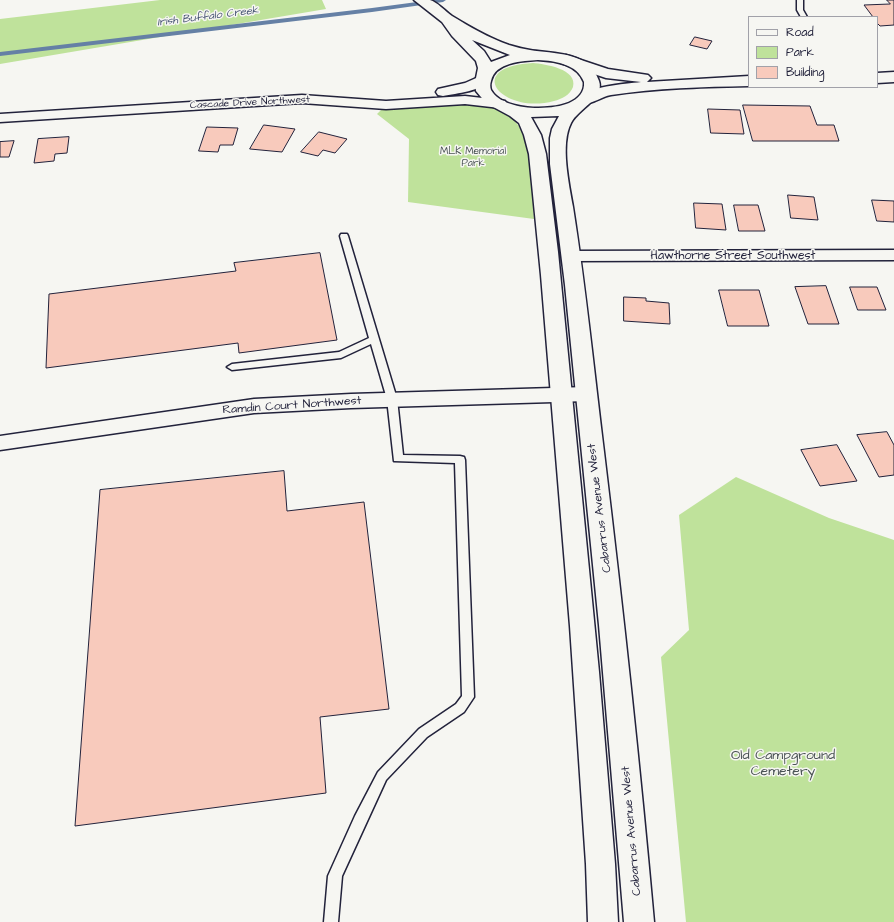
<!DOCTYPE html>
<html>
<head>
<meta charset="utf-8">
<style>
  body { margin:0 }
  #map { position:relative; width:894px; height:922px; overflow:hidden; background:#f6f6f2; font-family:"Architects Daughter",sans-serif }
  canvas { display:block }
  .legend { position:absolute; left:748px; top:16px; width:130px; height:72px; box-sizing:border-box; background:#f6f6f2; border:1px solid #a1a1a9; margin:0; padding:5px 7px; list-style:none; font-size:12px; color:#22223b }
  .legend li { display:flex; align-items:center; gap:8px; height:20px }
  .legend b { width:20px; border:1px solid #a1a1a9 }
</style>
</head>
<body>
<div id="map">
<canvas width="894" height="922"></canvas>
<ul class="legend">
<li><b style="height:5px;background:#f6f6f2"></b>Road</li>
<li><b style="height:11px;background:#bfe29b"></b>Park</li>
<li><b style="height:11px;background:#f8cabc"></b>Building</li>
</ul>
</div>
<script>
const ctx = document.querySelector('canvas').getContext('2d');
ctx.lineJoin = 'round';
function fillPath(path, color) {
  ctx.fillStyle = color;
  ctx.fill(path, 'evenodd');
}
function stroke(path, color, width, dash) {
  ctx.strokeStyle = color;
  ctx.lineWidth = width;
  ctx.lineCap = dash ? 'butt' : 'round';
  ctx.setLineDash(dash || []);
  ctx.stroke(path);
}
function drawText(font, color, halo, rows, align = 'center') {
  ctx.font = font + ' "Architects Daughter",sans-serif';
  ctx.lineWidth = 3;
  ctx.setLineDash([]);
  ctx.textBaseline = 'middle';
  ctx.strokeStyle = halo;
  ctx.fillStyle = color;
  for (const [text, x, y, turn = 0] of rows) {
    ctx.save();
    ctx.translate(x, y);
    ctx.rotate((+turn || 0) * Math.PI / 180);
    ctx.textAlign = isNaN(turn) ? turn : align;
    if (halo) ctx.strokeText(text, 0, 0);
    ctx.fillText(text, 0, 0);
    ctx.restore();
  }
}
fillPath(new Path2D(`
  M 160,0 L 322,0 L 326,9 L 0,64 L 0,19 Z
  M 533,63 C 545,64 578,69 573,87 C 570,95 562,99 554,101 C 502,115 462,67 533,63 Z
  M 475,104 C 488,106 500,108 510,116 C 535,136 532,190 534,219 L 408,202 L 409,139 L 377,114 L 383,108 Z
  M 736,477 L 829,518 L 894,540 L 894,922 L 686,922 L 661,657 L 689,630 L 679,515 Z`), '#bfe29b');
fillPath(new Path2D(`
  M 432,0 L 446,0 L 443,2 L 372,12 L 0,56 L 0,52 L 372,8 Z`), '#6580a5');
const building = new Path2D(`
  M 887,0 L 894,0 L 894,25 L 880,26 L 877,23 L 877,17 L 873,17 L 864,5 L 890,4 Z
  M 695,37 L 712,41 L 707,49 L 690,45 Z
  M 743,105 L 810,106 L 817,125 L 834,125 L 839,141 L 753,141 Z
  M 708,109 L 740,110 L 744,134 L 711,133 Z
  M 264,125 L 295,129 L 282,152 L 250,149 Z
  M 207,127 L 238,128 L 233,145 L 220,145 L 218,152 L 199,151 Z
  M 319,132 L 347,139 L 335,153 L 323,150 L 318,156 L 301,152 Z
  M 69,137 L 67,153 L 55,154 L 54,161 L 34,163 L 38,139 Z
  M 14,141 L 9,157 L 0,157 L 0,142 Z
  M 788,195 L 814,197 L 818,220 L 791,218 Z
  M 872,200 L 894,201 L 894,222 L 877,221 Z
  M 694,203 L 722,204 L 726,230 L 696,228 Z
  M 734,205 L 758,205 L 765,231 L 739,231 Z
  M 320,253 L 337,340 L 239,353 L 238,343 L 46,368 L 49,294 L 236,271 L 234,263 Z
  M 826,286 L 839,324 L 808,324 L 795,287 Z
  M 850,287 L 877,287 L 886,310 L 858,310 Z
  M 719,290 L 759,290 L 769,326 L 728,326 Z
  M 624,297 L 646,298 L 646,301 L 669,303 L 670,324 L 624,321 Z
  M 887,432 L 894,445 L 894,475 L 879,477 L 857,435 Z
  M 837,445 L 857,481 L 820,486 L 801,450 Z
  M 284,471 L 287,511 L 364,502 L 389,709 L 320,717 L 326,793 L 75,826 L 100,490 Z`);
fillPath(building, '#f8cabc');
stroke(building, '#22223b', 1);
const service = new Path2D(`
  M 797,0 L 803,0 L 803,10 L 807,17 L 801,17 L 797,10 Z
  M 341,234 L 347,234 L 348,236 L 397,399 L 403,455 L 460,456 L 464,457 L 465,460 L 474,697 L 464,712 L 427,737 L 386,780 L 342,876 L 338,922 L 324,922 L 328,876 L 355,816 L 378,772 L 419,729 L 456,704 L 462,696 L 455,463 L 394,461 L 387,399 L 371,344 L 341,358 L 232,370 L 227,367 L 232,364 L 339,352 L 369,338 L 340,236 Z`);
const minor = new Path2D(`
  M 483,75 L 488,76 L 490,79 C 481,92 457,93 443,96 L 438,95 L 436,92 L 438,89 L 465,83 Z
  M 302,95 L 386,101 L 465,96 L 500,100 L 505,101 L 507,104 L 505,107 L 500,108 L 465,104 L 386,109 L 302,103 L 0,122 L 0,114 Z
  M 894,250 L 894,260 L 571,261 L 565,260 L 563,256 L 565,252 L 571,251 Z
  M 587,387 L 594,389 L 596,394 L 594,399 L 587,401 L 351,408 L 254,413 L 0,450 L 0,436 L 254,399 L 351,394 Z`);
const tertiary = new Path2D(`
  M 566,55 L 608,69 L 648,75 L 651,78 L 647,82 L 749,76 L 749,86 C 703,87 657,88 611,95 C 600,97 591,106 579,103 L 577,100 C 587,86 624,84 641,82 L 606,78 L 561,63 L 558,60 L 561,57 Z
  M 894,72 L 894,82 L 877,83 L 877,73 Z`);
const secondary = new Path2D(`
  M 414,0 C 418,0 426,0 430,0 C 437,2 445,11 452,16 C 470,27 489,38 509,45 C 516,47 523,49 530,50 C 553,54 589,51 599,81 C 605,98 578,109 571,123 C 560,144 569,184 573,207 C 586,289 594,371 604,452 C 623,609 640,765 654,922 L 624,922 L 599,625 L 565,285 L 550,164 L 550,138 L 552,129 L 559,116 L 531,117 L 541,135 L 546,154 L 558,252 L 599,672 L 615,864 L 618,922 L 588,922 L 586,864 L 570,626 L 541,275 L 529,154 L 524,135 L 519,123 L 510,116 L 486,103 L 476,91 L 475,83 L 478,68 L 476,61 L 452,36 L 442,22 ZM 472,40 L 510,55 L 491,62 L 484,51 ZM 538,60 C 556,61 577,64 584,82 C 585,92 578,99 569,103 C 550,111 503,111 491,90 C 490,87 490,84 491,81 C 495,62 523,61 538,60 Z`);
stroke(service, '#22223b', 3);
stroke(minor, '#22223b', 3);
stroke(tertiary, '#22223b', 3);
stroke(secondary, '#22223b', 3);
fillPath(service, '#f6f6f2');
fillPath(minor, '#f6f6f2');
fillPath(tertiary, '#f6f6f2');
fillPath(secondary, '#f6f6f2');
drawText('10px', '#22223b', '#f6f6f2', [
  ["Cascade Drive Northwest",250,103,-3]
]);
drawText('10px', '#495253', '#f6f6f2', [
  ["MLK Memorial",473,152],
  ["Park",473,164]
]);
drawText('italic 11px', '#435170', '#f6f6f2', [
  ["Irish Buffalo Creek",208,17,-7]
]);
drawText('12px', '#22223b', '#f6f6f2', [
  ["Hawthorne Street Southwest",733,256],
  ["Ramdin Court Northwest",292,406,-4],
  ["Cabarrus Avenue West",600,508,-97],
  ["Cabarrus Avenue West",632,831,-95]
]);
drawText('14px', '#495253', '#f6f6f2', [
  ["Old Campground",783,756],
  ["Cemetery",783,772]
]);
</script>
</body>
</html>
